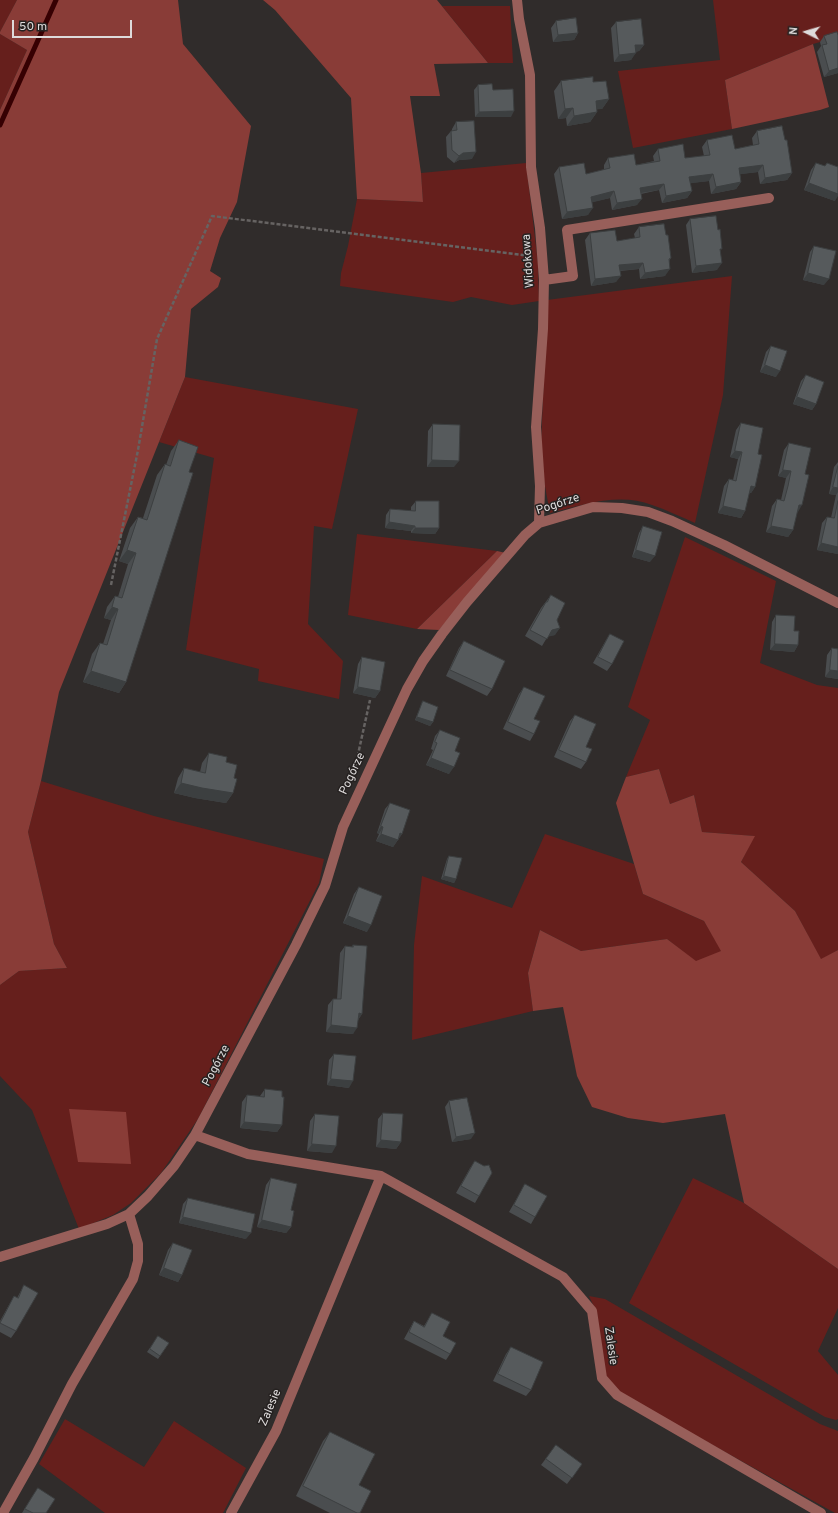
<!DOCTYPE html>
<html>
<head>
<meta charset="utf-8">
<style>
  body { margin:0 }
  #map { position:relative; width:838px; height:1513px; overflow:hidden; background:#302c2b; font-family:Overpass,sans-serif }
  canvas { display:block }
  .north { position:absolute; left:786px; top:12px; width:40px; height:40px; -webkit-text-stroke:3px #262221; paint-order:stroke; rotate:275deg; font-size:11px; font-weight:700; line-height:16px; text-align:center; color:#dedbdb }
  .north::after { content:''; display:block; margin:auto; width:14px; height:18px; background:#dedbdb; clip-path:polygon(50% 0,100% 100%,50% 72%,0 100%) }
  .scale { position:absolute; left:12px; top:20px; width:120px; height:18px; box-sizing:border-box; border:2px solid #dedbdb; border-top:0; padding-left:5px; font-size:12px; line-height:14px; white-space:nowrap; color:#dedbdb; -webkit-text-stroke:3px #262221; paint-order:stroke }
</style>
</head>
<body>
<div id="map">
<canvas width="838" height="1513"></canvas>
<div class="north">N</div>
<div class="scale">50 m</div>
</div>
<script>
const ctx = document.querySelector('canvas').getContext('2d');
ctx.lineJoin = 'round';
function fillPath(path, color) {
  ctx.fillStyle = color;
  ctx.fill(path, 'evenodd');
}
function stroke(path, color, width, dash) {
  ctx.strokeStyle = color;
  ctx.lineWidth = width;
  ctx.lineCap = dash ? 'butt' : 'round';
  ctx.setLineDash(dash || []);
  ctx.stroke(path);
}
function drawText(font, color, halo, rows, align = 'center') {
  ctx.font = font + ' Overpass,sans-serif';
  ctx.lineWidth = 3;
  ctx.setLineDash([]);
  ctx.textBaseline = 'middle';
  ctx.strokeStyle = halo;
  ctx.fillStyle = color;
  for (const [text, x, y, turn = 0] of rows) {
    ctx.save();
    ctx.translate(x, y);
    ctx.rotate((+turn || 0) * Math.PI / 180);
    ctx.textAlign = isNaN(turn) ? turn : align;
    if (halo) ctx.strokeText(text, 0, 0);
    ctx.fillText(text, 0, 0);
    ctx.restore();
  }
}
fillPath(new Path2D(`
  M 0,0 L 17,0 L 0,32 Z
  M 713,0 L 838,0 L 838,37 L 813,44 L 725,80 L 732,129 L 633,148 L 618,71 L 720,60 Z
  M 442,6 L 510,6 L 513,63 L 488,63 Z
  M 0,34 L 27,50 L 0,110 Z
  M 526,163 L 538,263 L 539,301 L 512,305 L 471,297 L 453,302 L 340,286 L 341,273 L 348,246 L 357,199 L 423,202 L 421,173 Z
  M 732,276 L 723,395 L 695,523 C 681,517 667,510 652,505 C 619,492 583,505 550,513 L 544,481 L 541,445 L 547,300 Z
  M 185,377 L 358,409 L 332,529 L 314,526 L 308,624 L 343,661 L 339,699 L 258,681 L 259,669 L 186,650 L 214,458 L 159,442 Z
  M 357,534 L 497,551 L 417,629 L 348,615 Z
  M 685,537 L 776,581 L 760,663 L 817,685 L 838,688 L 838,950 L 821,960 L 795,911 L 741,862 L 754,836 L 702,832 L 694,795 L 670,804 L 659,769 L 626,777 L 650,720 L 628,707 Z
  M 41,781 L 154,816 L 324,859 L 319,883 L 198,1119 L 161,1173 L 131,1203 L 113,1215 L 79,1229 L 32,1110 L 0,1076 L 0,985 L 19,971 L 67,968 L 54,944 L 28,832 Z
  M 545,834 L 634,864 L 643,894 L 704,921 L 722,951 L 696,962 L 667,939 L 581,951 L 540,930 L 528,973 L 533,1011 L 412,1040 L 414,945 L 422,876 L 512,908 Z
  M 693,1178 L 744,1203 L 838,1269 L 838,1308 L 818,1351 L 838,1375 L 838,1419 L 836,1420 L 825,1417 L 629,1303 Z
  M 589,1296 L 605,1299 L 820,1424 L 838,1431 L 838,1513 L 835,1513 L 617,1392 L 605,1376 L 597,1313 Z
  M 65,1419 L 144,1467 L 174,1421 L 246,1468 L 223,1513 L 105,1513 L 39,1464 Z`), '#661f1c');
fillPath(new Path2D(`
  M 17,0 L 178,0 L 183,44 L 251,126 L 237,202 L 220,238 L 210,271 L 221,278 L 218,287 L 191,309 L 185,377 L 59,692 L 41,781 L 28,832 L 54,944 L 67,968 L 19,971 L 0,985 L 0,110 L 27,50 L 0,34 L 0,32 Z
  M 263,0 L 437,0 L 488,63 L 434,64 L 440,96 L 410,96 L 421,173 L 423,202 L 357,199 L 351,98 L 275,10 Z
  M 813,44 L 829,107 L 820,110 L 732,129 L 725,80 Z
  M 497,551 L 506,553 L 439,630 L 417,629 Z
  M 659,769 L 670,804 L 694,795 L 702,832 L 755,836 L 741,862 L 795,911 L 821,959 L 838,950 L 838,1269 L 744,1203 L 725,1114 L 663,1123 L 628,1118 L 592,1107 L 577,1076 L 563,1007 L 533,1011 L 528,973 L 540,930 L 581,951 L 667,939 L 696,961 L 721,951 L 704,921 L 643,894 L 616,803 L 626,777 Z
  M 69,1109 L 126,1112 L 131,1164 L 78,1162 Z`), '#893c37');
stroke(new Path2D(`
  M 0,125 L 56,0`), '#360002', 5);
stroke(new Path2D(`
  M 111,585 L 138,450 L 157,339 L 212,216 L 530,256
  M 355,768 L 370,700`), '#666362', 2.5, [4, 2]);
stroke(new Path2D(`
  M 517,0 L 519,19 L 530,75 L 531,167 L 540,228 L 544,280 L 543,329 L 536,427 L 540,486 L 539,523
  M 544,280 L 573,276 L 567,230 L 769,198
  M 195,1135 L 248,1154 L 381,1176 L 563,1277 L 592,1311 L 602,1378 L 617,1395 L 821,1513
  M 0,1257 L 107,1224 L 129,1214 L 148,1196 L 174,1166 L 195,1135 L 296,945 L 325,886 L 343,827 L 407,689 L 423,661 L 442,634 L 467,602 L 525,535 L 539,523 L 593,507 L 622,508 L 648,512 L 672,521 L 724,545 L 838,603
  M 3,1513 L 34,1458 L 72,1384 L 133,1279 L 138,1261 L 138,1244 L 129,1214
  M 231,1513 L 276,1431 L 381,1176`), '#985f5a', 10);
fillPath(new Path2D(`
  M 556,21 L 578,33 L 574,40 L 553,42 L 551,28 Z
  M 616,22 L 644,45 L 639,51 L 635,52 L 631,60 L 614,62 L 611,28 Z
  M 824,36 L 838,73 L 824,77 L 817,52 L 821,46 L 820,42 Z
  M 561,81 L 593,82 L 609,99 L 602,109 L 597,109 L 597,112 L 590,122 L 567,126 L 566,118 L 558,119 L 554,91 Z
  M 478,85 L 493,90 L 511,117 L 475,117 L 474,90 Z
  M 456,122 L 472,159 L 459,160 L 454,163 L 447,157 L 446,137 L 451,131 L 452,131 L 452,129 Z
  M 757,131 L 785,140 L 792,173 L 787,180 L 760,184 L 758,172 L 740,174 L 741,182 L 736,189 L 711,194 L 709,181 L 690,183 L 692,191 L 687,198 L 662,203 L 659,190 L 641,194 L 637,205 L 612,210 L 610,198 L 592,202 L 588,215 L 562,219 L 554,174 L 559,167 L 586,174 L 604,170 L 604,165 L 608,158 L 636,165 L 654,161 L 653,156 L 658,149 L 685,158 L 704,156 L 702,147 L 707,140 L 735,149 L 753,145 L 752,138 Z
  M 816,163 L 825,166 L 827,163 L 835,201 L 804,190 L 811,170 Z
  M 690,219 L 718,230 L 720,252 L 717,270 L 692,273 L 686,225 Z
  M 639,227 L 666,235 L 671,258 L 669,261 L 665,276 L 640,279 L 639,269 L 620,271 L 616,282 L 591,286 L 585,240 L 590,233 L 617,241 L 635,238 L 634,234 Z
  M 814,246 L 824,285 L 803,280 L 810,252 Z
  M 771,346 L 776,377 L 760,372 L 766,352 Z
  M 806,375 L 816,404 L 812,410 L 793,404 L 801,381 Z
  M 741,423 L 758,454 L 755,487 L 751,493 L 749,493 L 745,511 L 741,518 L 718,513 L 724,486 L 729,479 L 733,480 L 738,459 L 730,457 L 736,430 Z
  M 433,424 L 454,467 L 427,467 L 428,431 Z
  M 179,440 L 189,472 L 126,682 L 119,693 L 83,682 L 92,654 L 100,643 L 103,644 L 111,620 L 104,618 L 107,607 L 115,596 L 118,597 L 128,564 L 119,561 L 130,528 L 138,517 L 143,518 L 157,475 L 165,464 L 166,465 L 171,451 Z
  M 789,443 L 798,512 L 797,512 L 793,530 L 788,537 L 766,532 L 772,506 L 777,499 L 781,500 L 786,478 L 778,476 L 784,450 Z
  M 838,462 L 838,554 L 817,550 L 822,523 L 827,517 L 831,518 L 836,495 L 829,494 L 834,467 Z
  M 416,501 L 439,528 L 435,534 L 411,533 L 411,531 L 385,528 L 386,515 L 390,509 L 411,511 L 411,507 Z
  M 643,526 L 650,562 L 632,557 L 639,533 Z
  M 551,595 L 557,620 L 555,635 L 548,636 L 542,646 L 525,636 L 541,608 Z
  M 776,615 L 794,631 L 798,645 L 794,652 L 770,650 L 772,622 Z
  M 610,634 L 612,664 L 607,671 L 593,663 L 606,640 Z
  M 464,641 L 492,689 L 487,696 L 446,676 L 459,648 Z
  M 832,648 L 838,649 L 838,679 L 825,677 L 827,655 Z
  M 362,657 L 380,691 L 375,698 L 353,693 L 358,664 Z
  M 524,687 L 534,719 L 534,734 L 530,741 L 503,729 L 519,694 Z
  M 423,701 L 433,722 L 430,726 L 415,720 L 421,705 Z
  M 575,715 L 586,747 L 586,762 L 581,769 L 554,757 L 570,721 Z
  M 440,730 L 455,751 L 449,774 L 426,765 L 433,750 L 431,749 L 435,736 Z
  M 209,753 L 226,762 L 234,778 L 233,793 L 226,803 L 195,798 L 174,793 L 178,778 L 184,768 L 200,772 L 202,763 Z
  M 390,803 L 402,834 L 393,847 L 376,841 L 379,834 L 377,833 L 385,809 Z
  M 449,856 L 456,879 L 454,883 L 441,879 L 447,859 Z
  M 359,887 L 367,932 L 343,923 L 354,894 Z
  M 353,945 L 362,1014 L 358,1020 L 353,1034 L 326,1032 L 328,1005 L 333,999 L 337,999 L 340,953 L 345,946 L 352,947 Z
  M 334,1054 L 349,1088 L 327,1085 L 329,1060 Z
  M 265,1089 L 282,1125 L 277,1132 L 240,1128 L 242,1102 L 247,1095 L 260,1096 Z
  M 449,1101 L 471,1139 L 452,1142 L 445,1107 Z
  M 383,1113 L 401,1142 L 396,1149 L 376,1147 L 378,1119 Z
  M 315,1114 L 332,1153 L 307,1151 L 310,1121 Z
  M 475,1161 L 479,1196 L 475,1203 L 456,1193 L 470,1168 Z
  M 271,1178 L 291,1227 L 286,1233 L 257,1227 L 266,1185 Z
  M 525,1184 L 535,1217 L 531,1224 L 509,1212 Z
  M 188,1198 L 246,1239 L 179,1223 L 183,1204 Z
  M 173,1243 L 182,1275 L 178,1282 L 159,1275 L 168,1250 Z
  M 24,1285 L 16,1331 L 11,1338 L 0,1332 L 0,1321 L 10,1303 L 14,1296 L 17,1298 Z
  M 432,1313 L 450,1354 L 446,1360 L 404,1339 L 410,1328 L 414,1321 L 424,1326 Z
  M 158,1336 L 169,1343 L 158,1359 L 147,1352 Z
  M 511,1347 L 531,1390 L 526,1396 L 493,1381 L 506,1354 Z
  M 330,1432 L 359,1485 L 360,1513 L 330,1513 L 296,1496 L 323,1441 Z
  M 556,1445 L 582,1464 L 567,1484 L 541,1465 Z
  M 38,1488 L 46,1513 L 22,1513 L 33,1495 Z`), '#4a4d4f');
fillPath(new Path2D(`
  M 578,33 L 574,40 L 553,42 L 558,35 Z
  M 635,45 L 644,45 L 639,51 L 630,52 Z
  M 636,53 L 631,60 L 614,62 L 619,55 Z
  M 838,68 L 838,73 L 824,77 L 829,71 Z
  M 609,99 L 602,109 L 589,110 L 596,101 Z
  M 573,108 L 566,118 L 558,119 L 565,109 Z
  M 514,111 L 511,117 L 475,117 L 479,112 Z
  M 597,112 L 590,122 L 567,126 L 574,116 Z
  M 476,152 L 472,159 L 459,160 L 454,163 L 459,156 L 463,153 Z
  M 763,165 L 758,172 L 734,175 L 739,168 Z
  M 792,173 L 787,180 L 760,184 L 765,178 Z
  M 713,174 L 709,181 L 685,184 L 689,177 Z
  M 741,182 L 736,189 L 711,194 L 716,187 Z
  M 809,183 L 838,194 L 838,196 L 835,201 L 804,190 Z
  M 664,184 L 659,190 L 635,194 L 640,188 Z
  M 614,191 L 610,198 L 586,204 L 591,197 Z
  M 692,191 L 687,198 L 662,203 L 666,196 Z
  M 642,199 L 637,205 L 612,210 L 617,203 Z
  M 593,208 L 588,215 L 562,219 L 567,212 Z
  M 643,263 L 639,269 L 615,271 L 619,265 Z
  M 722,263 L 717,270 L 692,273 L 696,266 Z
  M 670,269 L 665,276 L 640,279 L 645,273 Z
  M 808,273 L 829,279 L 824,285 L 803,280 Z
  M 621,276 L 616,282 L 591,286 L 595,279 Z
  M 765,365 L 780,371 L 776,377 L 760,372 Z
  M 797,397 L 816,404 L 812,410 L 793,404 Z
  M 735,451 L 742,452 L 738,459 L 730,457 Z
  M 432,460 L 459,461 L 454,467 L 427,467 Z
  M 783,470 L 791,471 L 786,478 L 778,476 Z
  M 751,486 L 755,487 L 751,493 L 746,492 Z
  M 833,487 L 838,488 L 838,492 L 836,495 L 829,494 Z
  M 799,505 L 802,505 L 798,512 L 794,511 Z
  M 723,506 L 745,511 L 741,518 L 718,513 Z
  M 389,522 L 415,526 L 411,531 L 385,528 Z
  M 771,526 L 793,530 L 788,537 L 766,532 Z
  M 415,528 L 439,528 L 435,534 L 411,533 Z
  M 821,543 L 838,547 L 838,554 L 817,550 Z
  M 127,550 L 136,553 L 128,564 L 119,561 Z
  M 636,550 L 655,556 L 650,562 L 632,557 Z
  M 112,607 L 118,609 L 111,620 L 104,618 Z
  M 560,628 L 555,635 L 547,637 L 552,630 Z
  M 775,644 L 798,645 L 794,652 L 770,650 Z
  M 830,670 L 838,671 L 838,679 L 825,677 Z
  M 91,671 L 126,682 L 119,693 L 83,682 Z
  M 358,687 L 380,691 L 375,698 L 353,693 Z
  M 417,717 L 433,722 L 430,726 L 415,720 Z
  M 431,758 L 454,767 L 449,774 L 426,765 Z
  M 181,783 L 233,793 L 226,803 L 195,798 L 174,793 Z
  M 381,826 L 383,827 L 379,834 L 377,833 Z
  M 400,833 L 402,834 L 393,847 L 376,841 L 381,834 Z
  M 444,876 L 456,879 L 454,883 L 441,879 Z
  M 348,916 L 371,925 L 367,932 L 343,923 Z
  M 359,1013 L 362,1014 L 358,1020 Z
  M 331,1025 L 357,1028 L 353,1034 L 326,1032 Z
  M 331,1079 L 353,1081 L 349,1088 L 327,1085 Z
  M 244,1122 L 282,1125 L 277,1132 L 240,1128 Z
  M 475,1133 L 471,1139 L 452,1142 L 456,1137 Z
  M 381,1140 L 401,1142 L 396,1149 L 376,1147 Z
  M 312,1144 L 336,1146 L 332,1153 L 307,1151 Z
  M 183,1217 L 251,1233 L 246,1239 L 179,1223 Z
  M 262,1220 L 291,1227 L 286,1233 L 257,1227 Z
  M 164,1268 L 182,1275 L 178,1282 L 159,1275 Z`), '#3c3f40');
const building = new Path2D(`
  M 576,18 L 578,33 L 558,35 L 556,21 Z
  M 641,19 L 644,45 L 635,45 L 636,53 L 619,55 L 616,22 Z
  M 837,32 L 838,35 L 838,68 L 829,71 L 822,45 L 827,44 L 824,36 Z
  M 593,77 L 593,82 L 606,81 L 609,99 L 596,101 L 597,112 L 574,116 L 573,108 L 565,109 L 561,81 Z
  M 492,84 L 493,90 L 513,89 L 514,111 L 479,112 L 478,85 Z
  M 474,121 L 476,152 L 463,153 L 459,156 L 452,150 L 451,131 L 457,130 L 456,122 Z
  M 782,126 L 785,140 L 787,140 L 792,173 L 765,178 L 763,165 L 739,168 L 741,182 L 716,187 L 713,174 L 689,177 L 692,191 L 666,196 L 664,184 L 640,188 L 642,199 L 617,203 L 614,191 L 591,197 L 593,208 L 567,212 L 559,167 L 584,163 L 586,174 L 610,168 L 608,158 L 634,154 L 636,165 L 660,161 L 658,149 L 683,144 L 685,158 L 710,155 L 707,140 L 732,135 L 735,149 L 759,144 L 757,131 Z
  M 816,163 L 825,166 L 827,163 L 838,167 L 838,194 L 809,183 Z
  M 716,216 L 718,230 L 720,229 L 722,249 L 720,249 L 722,263 L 696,266 L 690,219 Z
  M 664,224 L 666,235 L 668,235 L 671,258 L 669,259 L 670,269 L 645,273 L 643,263 L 619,265 L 621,276 L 595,279 L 590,233 L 615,230 L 617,241 L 640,237 L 639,227 Z
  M 814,246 L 836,251 L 829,279 L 808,273 Z
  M 771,346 L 787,351 L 780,371 L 765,365 Z
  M 806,375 L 824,382 L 816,404 L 797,397 Z
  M 741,423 L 763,428 L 758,454 L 762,455 L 755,487 L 751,486 L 745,511 L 723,506 L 729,479 L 736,481 L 742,452 L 735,451 Z
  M 433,424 L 460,425 L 459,461 L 432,460 Z
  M 179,440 L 198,447 L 189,472 L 193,473 L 126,682 L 91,671 L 100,643 L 107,645 L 118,609 L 112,607 L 115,596 L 122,598 L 136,553 L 127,550 L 138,517 L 147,520 L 165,464 L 170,466 Z
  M 789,443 L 811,448 L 805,474 L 809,475 L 802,505 L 799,505 L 793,530 L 771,526 L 777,499 L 784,501 L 788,486 L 791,471 L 783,470 Z
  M 838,466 L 838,488 L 833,487 Z
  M 416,501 L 439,501 L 439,528 L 415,528 L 415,526 L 389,522 L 390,509 L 415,511 Z
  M 838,501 L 838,547 L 821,543 L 827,517 L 834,518 Z
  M 643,526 L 662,532 L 655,556 L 636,550 Z
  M 551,595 L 565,603 L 557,620 L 560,628 L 552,630 L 547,639 L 530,630 L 546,602 L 547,602 Z
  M 776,615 L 795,616 L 794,631 L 799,631 L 798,645 L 775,644 Z
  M 610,634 L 624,641 L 612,664 L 598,657 Z
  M 464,641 L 505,661 L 492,689 L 450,670 Z
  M 832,648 L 838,649 L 838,671 L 830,670 Z
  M 362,657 L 385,662 L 380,691 L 358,687 Z
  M 524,687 L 545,696 L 534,719 L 540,721 L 534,734 L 508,722 Z
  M 423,701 L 438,707 L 433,722 L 417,717 Z
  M 575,715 L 596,724 L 586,747 L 592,749 L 586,762 L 559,750 Z
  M 440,730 L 460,738 L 455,751 L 460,753 L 454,767 L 431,758 L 437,743 L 435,742 Z
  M 209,753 L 227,757 L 226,762 L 237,765 L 234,778 L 237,779 L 233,793 L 202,788 L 181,783 L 184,768 L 205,773 Z
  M 390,803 L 410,810 L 402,834 L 400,833 L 398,840 L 381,834 L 383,827 L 381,826 Z
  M 449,856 L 462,858 L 456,879 L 444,876 Z
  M 359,887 L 382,896 L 371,925 L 348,916 Z
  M 353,945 L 367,946 L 362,1014 L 359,1013 L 357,1028 L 331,1025 L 333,999 L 341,999 L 345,946 L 353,947 Z
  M 334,1054 L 356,1056 L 353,1081 L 331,1079 Z
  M 265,1089 L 282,1091 L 282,1097 L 284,1097 L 282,1125 L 244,1122 L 247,1095 L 264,1097 Z
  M 467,1098 L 475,1133 L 456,1137 L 449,1101 Z
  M 383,1113 L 403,1114 L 401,1142 L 381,1140 Z
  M 315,1114 L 339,1116 L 336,1146 L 312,1144 Z
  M 475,1161 L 484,1166 L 489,1165 L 492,1173 L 479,1196 L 461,1186 Z
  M 271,1178 L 297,1184 L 291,1210 L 294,1211 L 291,1227 L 262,1220 Z
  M 525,1184 L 547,1196 L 535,1217 L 514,1205 Z
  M 188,1198 L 255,1214 L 251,1233 L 183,1217 Z
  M 173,1243 L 192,1250 L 182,1275 L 164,1268 Z
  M 24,1285 L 38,1293 L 16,1331 L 0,1323 L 14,1296 L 18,1298 Z
  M 432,1313 L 450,1322 L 443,1336 L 456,1343 L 450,1354 L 409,1332 L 414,1321 L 424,1327 Z
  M 158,1336 L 169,1343 L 160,1356 L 150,1349 Z
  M 511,1347 L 543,1362 L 531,1390 L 498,1374 Z
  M 330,1432 L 375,1454 L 359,1485 L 371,1491 L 360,1513 L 357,1513 L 303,1486 Z
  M 556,1445 L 582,1464 L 572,1478 L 546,1459 Z
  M 38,1488 L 55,1499 L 46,1513 L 33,1513 L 25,1509 Z`);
fillPath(building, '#565a5c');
stroke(building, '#3c3f40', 1);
drawText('12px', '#dedbdb', '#262221', [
  ["Widokowa",529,261,-94],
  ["Pogórze",558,505,-18],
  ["Pogórze",353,774,-65],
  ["Pogórze",217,1066,-62],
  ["Zalesie",610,1346,82],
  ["Zalesie",271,1408,-67]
]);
</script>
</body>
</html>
